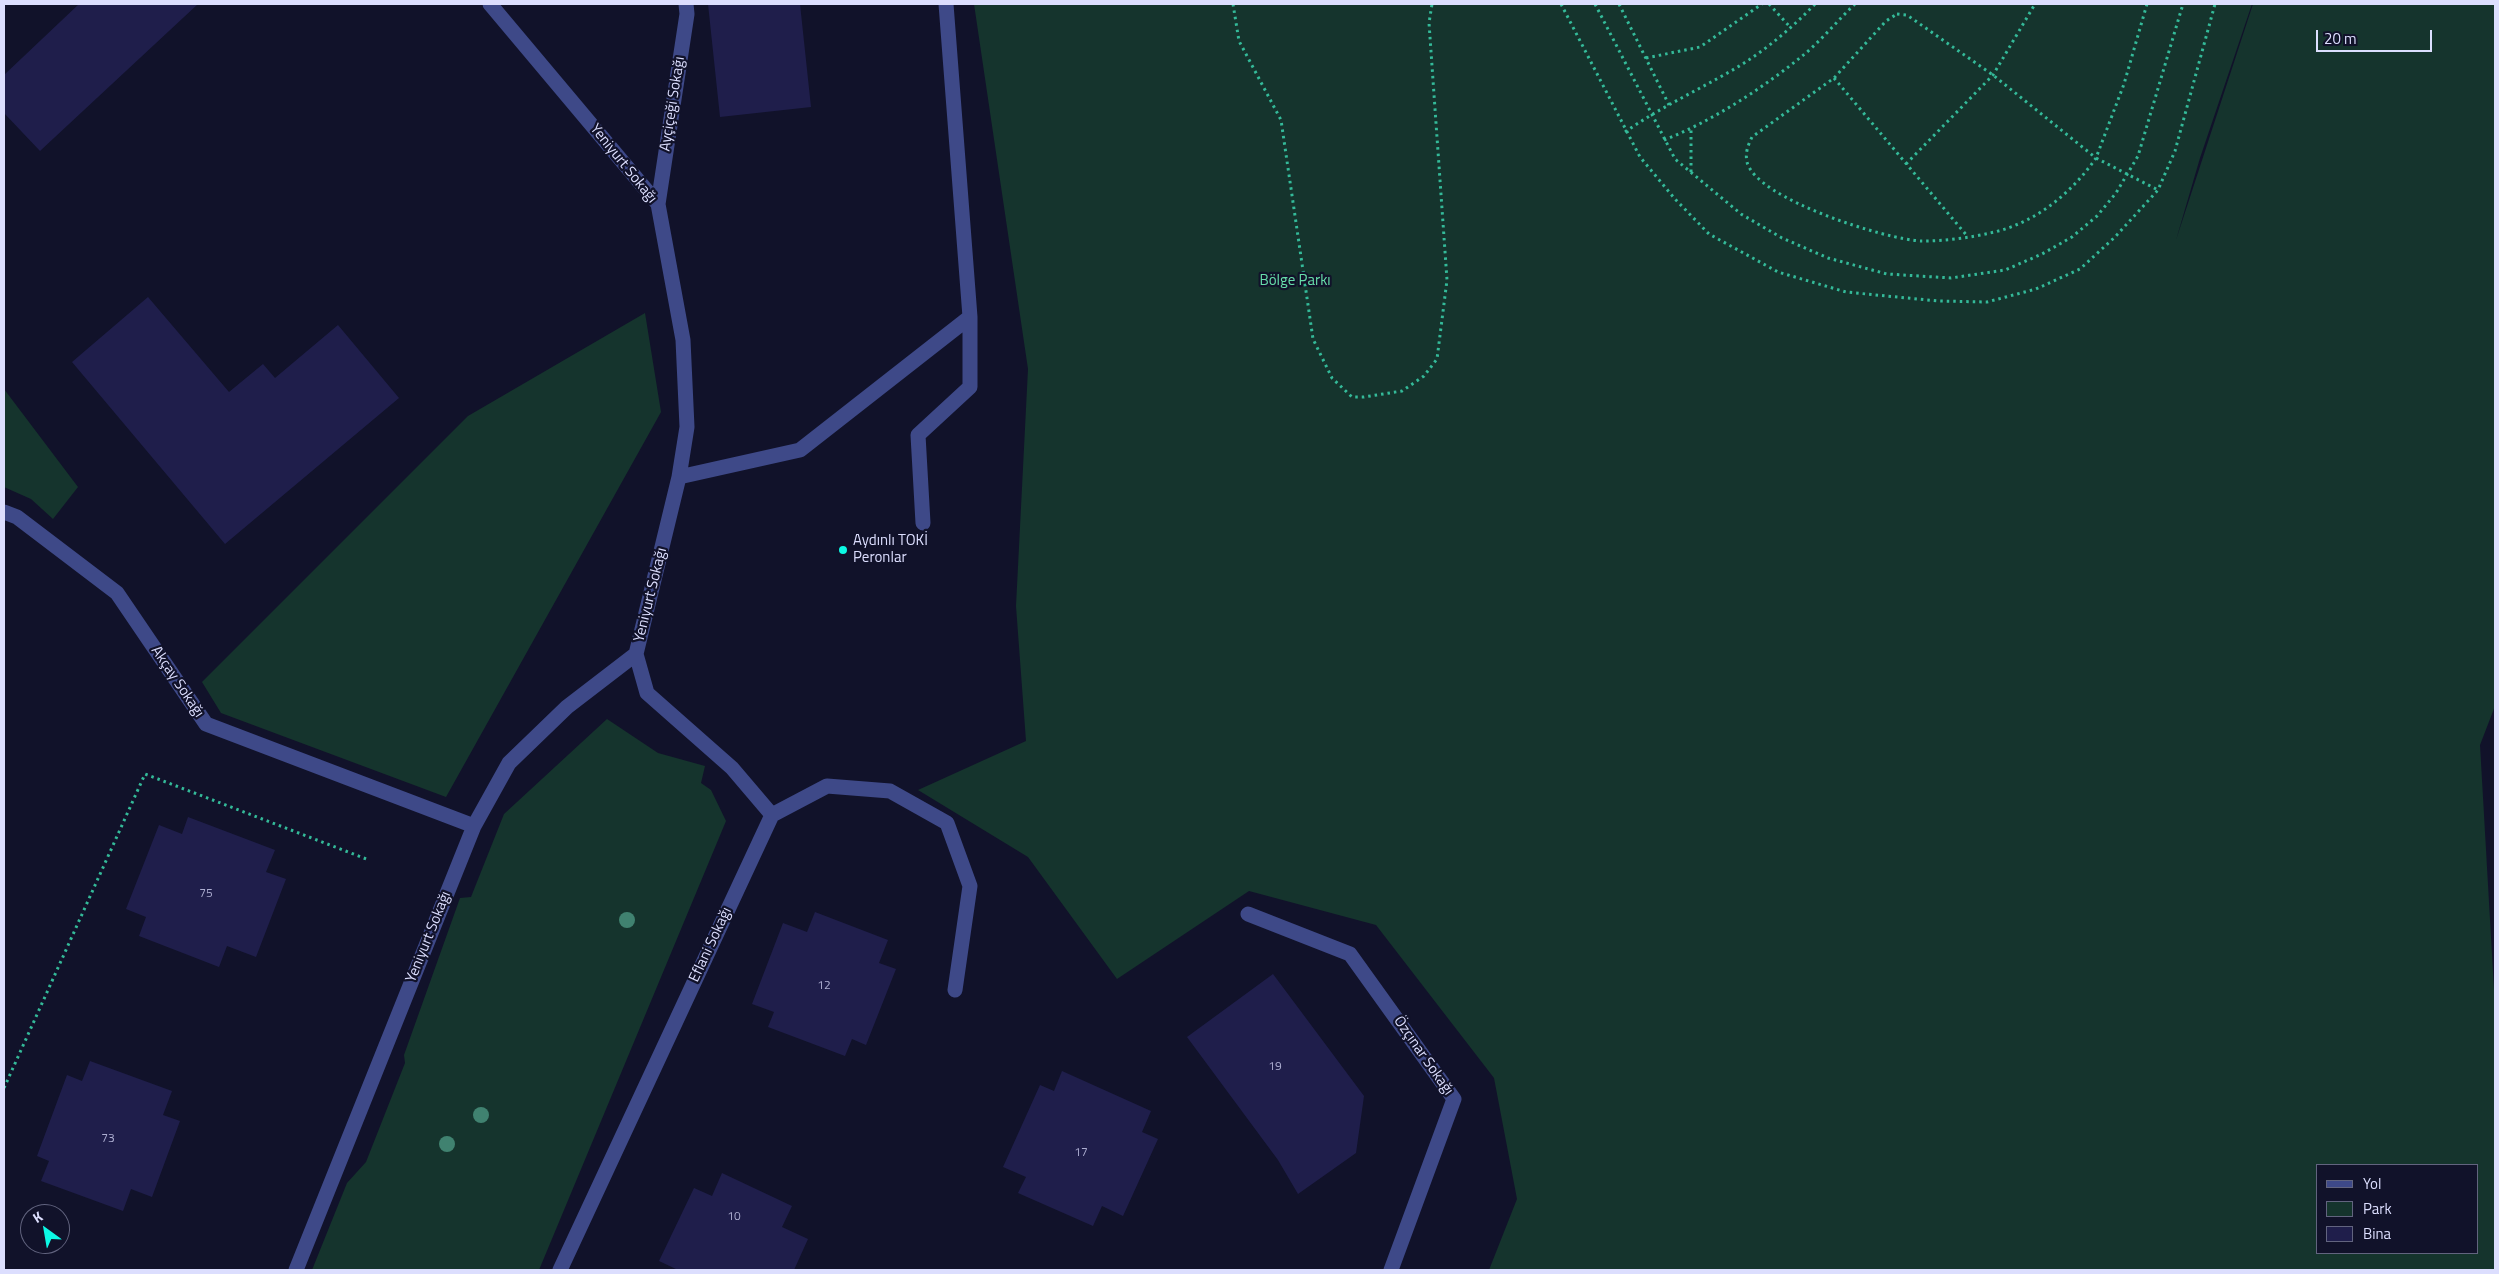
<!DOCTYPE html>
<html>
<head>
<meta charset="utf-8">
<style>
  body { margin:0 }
  #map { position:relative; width:2499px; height:1274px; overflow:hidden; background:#11122a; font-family:"Titillium Web",sans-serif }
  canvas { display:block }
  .frame { position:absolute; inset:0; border:5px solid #dcdefe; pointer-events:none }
  .legend { position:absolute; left:2316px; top:1164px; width:162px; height:90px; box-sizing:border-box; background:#11122a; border:1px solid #62647f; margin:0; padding:6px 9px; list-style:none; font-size:15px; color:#dcdefe }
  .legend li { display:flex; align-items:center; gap:10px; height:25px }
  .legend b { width:25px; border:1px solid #62647f }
  .north { position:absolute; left:20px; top:1204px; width:50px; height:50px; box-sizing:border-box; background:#11122a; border:1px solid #62647f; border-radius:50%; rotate:328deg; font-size:14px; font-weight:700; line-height:20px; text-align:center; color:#dcdefe }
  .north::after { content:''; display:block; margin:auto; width:18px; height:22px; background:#0cf9e4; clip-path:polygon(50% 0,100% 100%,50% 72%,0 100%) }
  .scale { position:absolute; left:2316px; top:30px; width:116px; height:22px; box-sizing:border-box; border:2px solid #dcdefe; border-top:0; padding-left:6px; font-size:15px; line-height:18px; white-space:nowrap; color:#dcdefe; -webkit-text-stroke:4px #11122a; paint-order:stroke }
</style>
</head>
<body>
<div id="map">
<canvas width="2499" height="1274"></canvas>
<div class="frame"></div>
<ul class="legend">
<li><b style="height:6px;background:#3e4988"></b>Yol</li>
<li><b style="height:14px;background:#15342d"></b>Park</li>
<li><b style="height:14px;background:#1f1e4b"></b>Bina</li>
</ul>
<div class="north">K</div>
<div class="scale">20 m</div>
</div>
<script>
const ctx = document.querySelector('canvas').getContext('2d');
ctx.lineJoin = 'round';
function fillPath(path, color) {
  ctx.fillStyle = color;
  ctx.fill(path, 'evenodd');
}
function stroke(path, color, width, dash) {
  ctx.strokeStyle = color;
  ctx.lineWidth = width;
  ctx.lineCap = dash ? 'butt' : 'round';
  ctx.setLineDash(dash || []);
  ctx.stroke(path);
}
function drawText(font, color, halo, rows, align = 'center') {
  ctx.font = font + ' "Titillium Web",sans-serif';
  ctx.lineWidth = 4.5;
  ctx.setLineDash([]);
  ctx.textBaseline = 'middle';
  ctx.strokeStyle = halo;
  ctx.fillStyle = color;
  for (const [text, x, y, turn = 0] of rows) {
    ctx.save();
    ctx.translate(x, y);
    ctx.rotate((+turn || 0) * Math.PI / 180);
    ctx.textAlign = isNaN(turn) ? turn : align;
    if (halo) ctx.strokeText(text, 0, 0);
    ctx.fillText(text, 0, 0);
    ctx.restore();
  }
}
fillPath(new Path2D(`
  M 974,4 L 2252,4 L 2200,158 L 2176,240 L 2253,4 L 2495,4 L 2495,706 L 2480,745 L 2495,1007 L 2495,1270 L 1489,1270 L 1517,1199 L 1494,1078 L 1376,925 L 1249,891 L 1117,979 L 1028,857 L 918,790 L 1026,741 L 1016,606 L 1028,369 ZM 2478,1165 L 2478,1253 L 2318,1253 L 2318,1165 Z
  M 645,313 L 661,412 L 446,797 L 221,713 L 202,682 L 468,416 Z
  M 4,389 L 78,487 L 53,519 L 31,499 L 4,487 Z
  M 607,719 L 658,753 L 705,766 L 701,783 L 711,790 L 726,821 L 539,1270 L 312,1270 L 347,1183 L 366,1162 L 405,1063 L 404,1055 L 460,898 L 471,897 L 504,814 Z`), '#15342d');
fillPath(new Path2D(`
  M 79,4 L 198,4 L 40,151 L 4,113 L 4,75 Z
  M 708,4 L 800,4 L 811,107 L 720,117 Z
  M 148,297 L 229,392 L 263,364 L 275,378 L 338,325 L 399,398 L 225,544 L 72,362 Z
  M 188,817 L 275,850 L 266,872 L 286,879 L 256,957 L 227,946 L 219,967 L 139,936 L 146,917 L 126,909 L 159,825 L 182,834 Z
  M 815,912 L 888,940 L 879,963 L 896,969 L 866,1045 L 852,1039 L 845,1056 L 768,1027 L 774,1012 L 752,1004 L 783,923 L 807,932 Z
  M 1273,974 L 1364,1096 L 1356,1153 L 1298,1194 L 1278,1160 L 1187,1037 Z
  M 90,1061 L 172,1091 L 163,1115 L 180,1121 L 152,1197 L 131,1189 L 123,1211 L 41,1181 L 49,1161 L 37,1156 L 67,1075 L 82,1081 Z
  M 1062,1071 L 1151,1111 L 1142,1132 L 1158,1139 L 1123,1216 L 1102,1206 L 1093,1226 L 1018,1193 L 1026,1177 L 1003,1167 L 1040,1085 L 1054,1091 Z
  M 722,1173 L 792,1206 L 782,1227 L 808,1239 L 794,1270 L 678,1270 L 659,1261 L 694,1188 L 712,1196 Z`), '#1f1e4b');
stroke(new Path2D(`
  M 1233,4 L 1239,41 L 1281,120 L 1313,339 L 1332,378 L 1352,397 L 1364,397 L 1402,391 L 1424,376 L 1437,359 L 1447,280 L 1429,23 L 1432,4
  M 1561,4 L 1640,157 L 1675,199 L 1709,234 L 1778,272 L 1846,292 L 1938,301 L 1987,302 L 2036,289 L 2080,269 L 2115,237 L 2158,190 L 2175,151 L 2215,4
  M 1595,4 L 1675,159 L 1741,214 L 1782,238 L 1828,258 L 1887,274 L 1951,278 L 2005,270 L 2042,254 L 2072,237 L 2097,216 L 2116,193 L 2138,156 L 2183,4
  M 1619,4 L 1669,105
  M 1769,4 L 1791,28
  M 2147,4 L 2124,84 L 2096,158 L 2158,190
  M 1897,14 L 1907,15 L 1993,75 L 2096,158 C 2071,194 2034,224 1990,233 C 1969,238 1944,241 1922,241 C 1887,240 1756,199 1747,162 C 1745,153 1748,145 1752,137 L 1834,78 L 1886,21 Z
  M 1646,58 L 1700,47 L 1762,4
  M 1834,78 L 1968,237
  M 1625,132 C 1662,106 1703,88 1741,65 C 1768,48 1793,27 1815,4
  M 1664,140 C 1712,121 1760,90 1801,57 C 1820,42 1837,21 1855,4
  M 1906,164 L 1993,75 L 2035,4
  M 1691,172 L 1691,129
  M 4,1088 L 145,774 L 369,860`), '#34ba99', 3, [2.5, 4]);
stroke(new Path2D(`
  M 658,204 L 687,14 L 686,4
  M 679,477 L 800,450 L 970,317 L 946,4
  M 4,512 L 17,517 L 117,593 L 206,724 L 474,826
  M 923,523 L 918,435 L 970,387 L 970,317
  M 772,815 L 827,786 L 890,791 L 947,823 L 970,886 L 955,990
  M 1248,914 L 1350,954 L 1454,1099 L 1391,1270
  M 296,1270 L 474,826 L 509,763 L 567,707 L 636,654 L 679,477 L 687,427 L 683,340 L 658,204 L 490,4
  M 560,1270 L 772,815 L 732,768 L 647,693 L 636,654`), '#3e4988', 15);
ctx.fillStyle = '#408270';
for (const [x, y] of [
  [627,920],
  [481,1115],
  [447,1144]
]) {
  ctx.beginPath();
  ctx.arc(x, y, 8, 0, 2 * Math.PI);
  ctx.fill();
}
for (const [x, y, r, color] of [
  [843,550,5,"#0cf9e4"]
]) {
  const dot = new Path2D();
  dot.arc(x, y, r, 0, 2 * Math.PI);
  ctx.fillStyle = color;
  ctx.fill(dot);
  stroke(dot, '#11122a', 2);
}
drawText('12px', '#adaed1', null, [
  ["75",206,894],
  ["12",824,986],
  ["19",1275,1067],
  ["73",108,1139],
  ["17",1081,1153],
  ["10",734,1217]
]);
drawText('15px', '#dcdefe', '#11122a', [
  ["Ayçiçeği Sokağı",673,104,-81],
  ["Yeniyurt Sokağı",623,164,51],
  ["Yeniyurt Sokağı",651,595,-76],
  ["Akçay Sokağı",177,682,56],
  ["Yeniyurt Sokağı",429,937,-68],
  ["Eflani Sokağı",711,945,-65],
  ["Özçınar Sokağı",1423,1056,55]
]);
drawText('15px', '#67deaa', '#11122a', [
  ["Bölge Parkı",1295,281]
]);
drawText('15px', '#dcdefe', '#11122a', [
  ["Aydınlı TOKİ",853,541],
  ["Peronlar",853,558]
], 'left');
</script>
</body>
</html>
